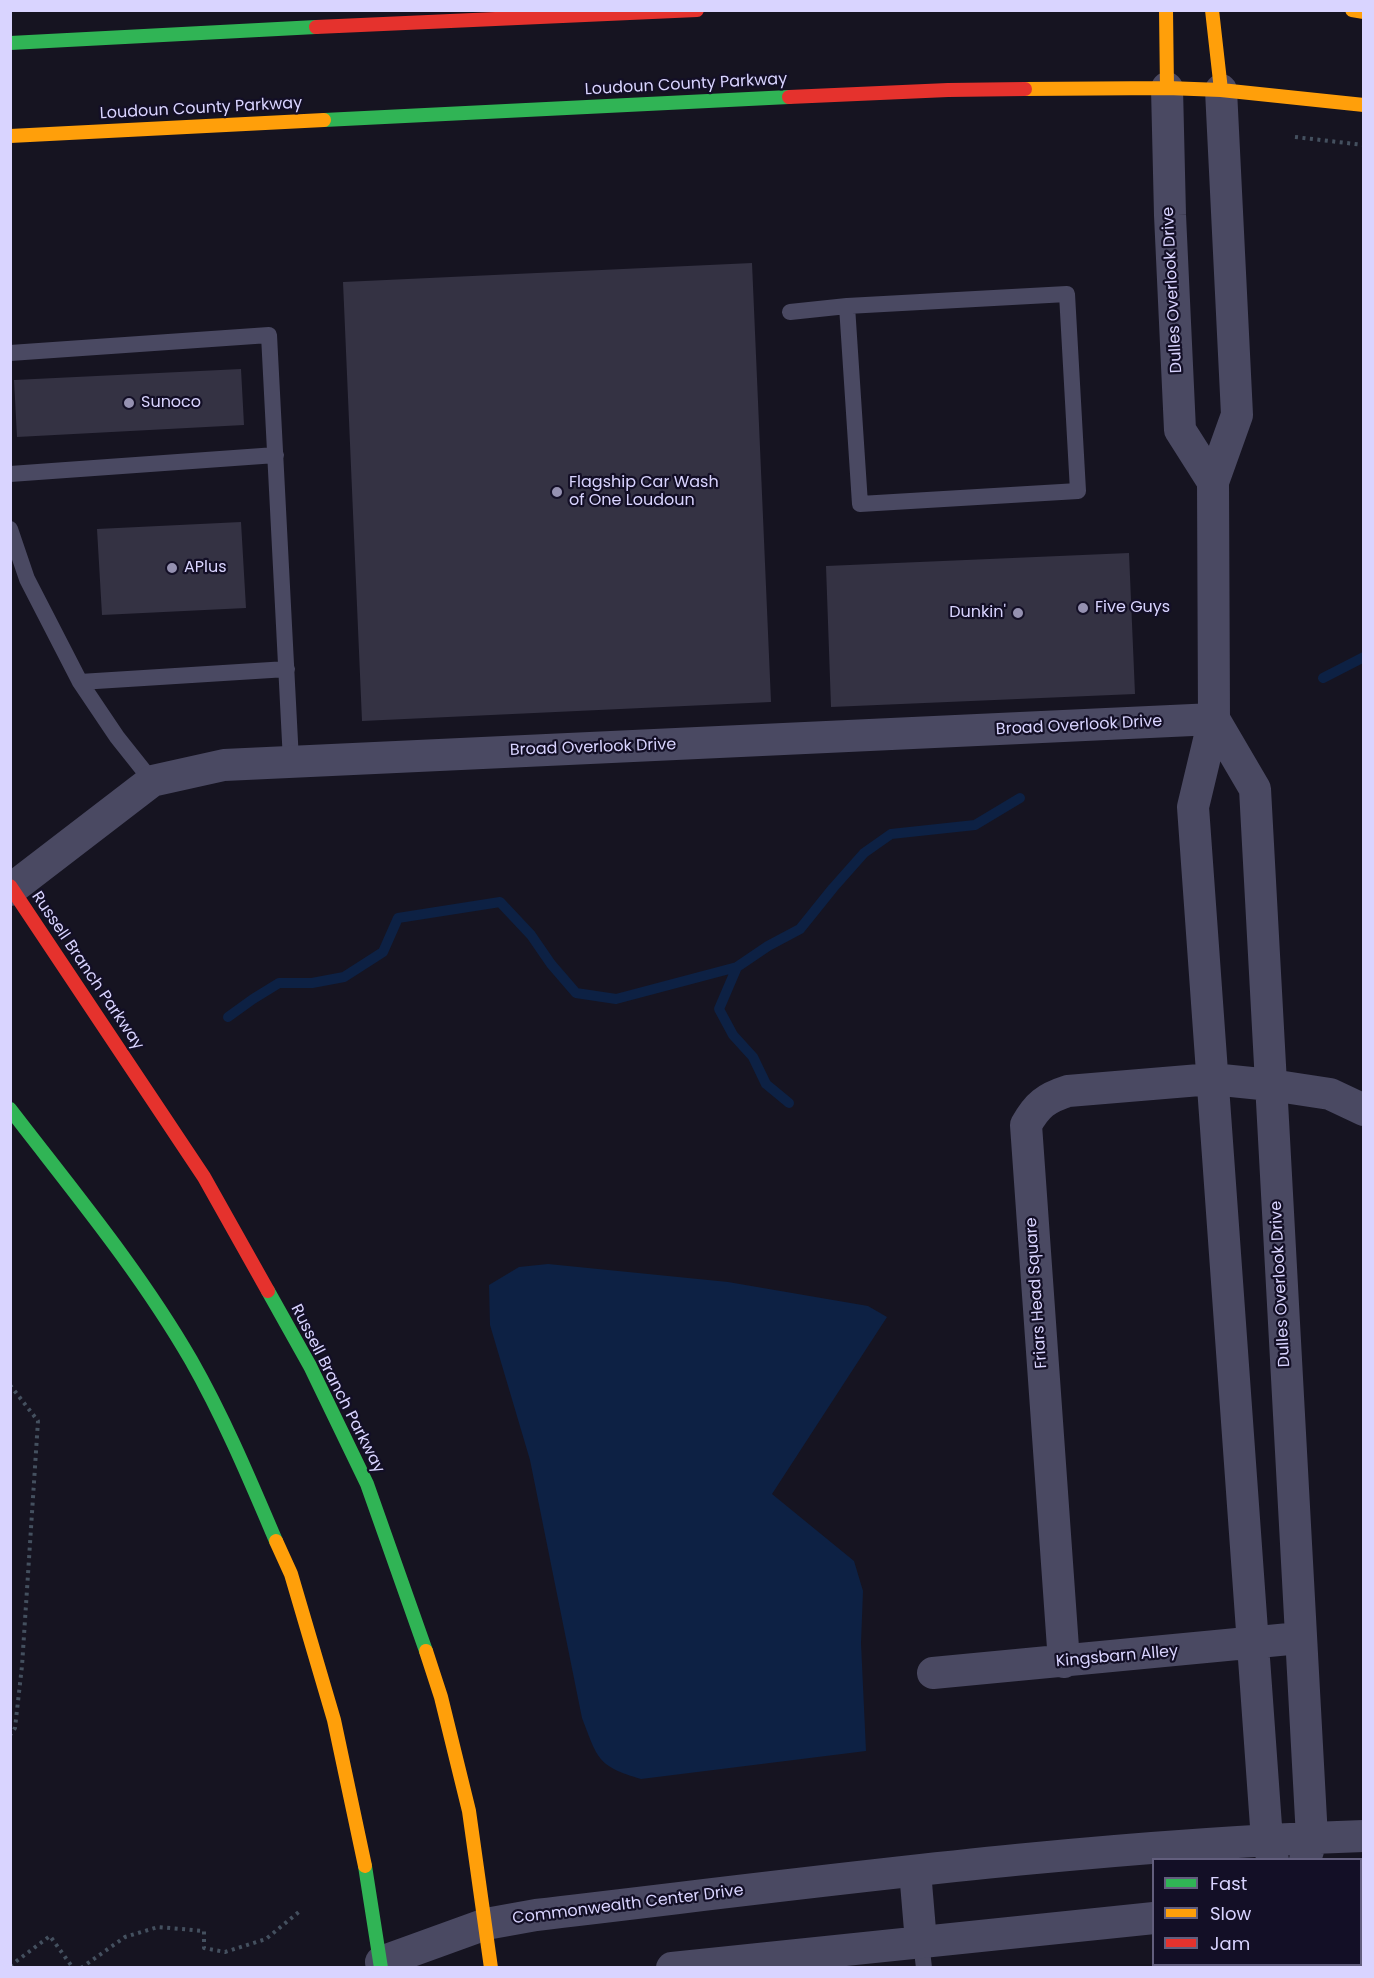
<!DOCTYPE html>
<html>
<head>
<meta charset="utf-8">
<style>
  body { margin:0 }
  #map { position:relative; width:1374px; height:1978px; overflow:hidden; background:#161421; font-family:Poppins,sans-serif }
  canvas { display:block }
  .frame { position:absolute; inset:0; border:12px solid #d9d4ff; pointer-events:none }
  .legend { position:absolute; left:1152px; top:1858px; width:210px; height:108px; box-sizing:border-box; background:#130f26; border:2px solid #625e7d; margin:0; padding:8px 10px; list-style:none; font-size:18px; color:#d9d4ff }
  .legend li { display:flex; align-items:center; gap:12px; height:30px }
  .legend b { width:30px; border:2px solid #625e7d }
</style>
</head>
<body>
<div id="map">
<canvas width="1374" height="1978"></canvas>
<div class="frame"></div>
<ul class="legend">
<li><b style="height:8px;background:#30b455"></b>Fast</li>
<li><b style="height:8px;background:#ff9f0a"></b>Slow</li>
<li><b style="height:8px;background:#e5322d"></b>Jam</li>
</ul>
</div>
<script>
const ctx = document.querySelector('canvas').getContext('2d');
ctx.lineJoin = 'round';
function fillPath(path, color) {
  ctx.fillStyle = color;
  ctx.fill(path, 'evenodd');
}
function stroke(path, color, width, dash) {
  ctx.strokeStyle = color;
  ctx.lineWidth = width;
  ctx.lineCap = dash ? 'butt' : 'round';
  ctx.setLineDash(dash || []);
  ctx.stroke(path);
}
function drawText(font, color, halo, rows, align = 'center') {
  ctx.font = font + ' Poppins,sans-serif';
  ctx.lineWidth = 4.5;
  ctx.setLineDash([]);
  ctx.textBaseline = 'middle';
  ctx.strokeStyle = halo;
  ctx.fillStyle = color;
  for (const [text, x, y, turn = 0] of rows) {
    ctx.save();
    ctx.translate(x, y);
    ctx.rotate((+turn || 0) * Math.PI / 180);
    ctx.textAlign = isNaN(turn) ? turn : align;
    if (halo) ctx.strokeText(text, 0, 0);
    ctx.fillText(text, 0, 0);
    ctx.restore();
  }
}
fillPath(new Path2D(`
  M 548,1264 L 728,1282 L 868,1306 L 887,1317 L 772,1494 L 854,1561 L 863,1591 L 861,1643 L 866,1751 L 641,1779 C 597,1766 598,1759 582,1718 L 530,1460 L 490,1325 L 489,1285 L 519,1267 Z`), '#0d2144');
stroke(new Path2D(`
  M 1323,678 L 1364,657
  M 737,967 L 719,1009 L 733,1035 L 753,1057 L 766,1084 L 789,1103
  M 228,1017 L 253,999 L 279,983 L 312,983 L 344,977 L 383,952 L 398,918 L 500,902 L 531,935 L 551,964 L 576,993 L 616,999 L 737,967 L 768,946 L 800,929 L 833,888 L 864,853 L 891,834 L 975,825 L 1020,798`), '#0d2144', 10);
fillPath(new Path2D(`
  M 752,263 L 771,702 L 362,721 L 343,282 Z
  M 241,369 L 244,425 L 17,437 L 14,380 Z
  M 241,522 L 246,608 L 102,615 L 97,529 Z
  M 1129,553 L 1135,694 L 831,707 L 826,566 Z`), '#343243');
stroke(new Path2D(`
  M 1295,137 L 1364,145
  M 10,1385 L 38,1421 L 22,1666 L 15,1728 L 10,1735
  M 10,1966 L 50,1936 L 73,1968
  M 81,1968 L 125,1937 L 158,1927 L 204,1931 L 204,1948 L 225,1952 L 266,1939 L 300,1911`), '#44505f', 4, [3, 4.5]);
stroke(new Path2D(`
  M 790,312 L 847,306 L 1067,294 L 1078,491 L 860,504 L 847,306
  M 10,353 L 269,335 L 291,761
  M 10,474 L 276,455
  M 10,529 L 27,579 L 80,682 L 117,737 L 152,781
  M 80,682 L 287,669
  M 921,1942 L 924,1968
  M 1263,1968 L 1263,1964`), '#4a4962', 16);
stroke(new Path2D(`
  M 1167,88 L 1170,215 L 1180,430 L 1213,482
  M 1221,90 L 1237,415 L 1213,482 L 1214,719 L 1193,807 L 1267,1840 L 1273,1860
  M 1214,719 L 1255,789 L 1312,1838 L 1305,1860
  M 10,890 L 152,781 L 224,765 L 1214,719
  M 1064,1662 L 1026,1125 C 1037,1105 1046,1098 1068,1091 L 1212,1079 L 1271,1085 L 1330,1094 L 1364,1110
  M 933,1673 L 1300,1638
  M 915,1871 L 921,1942
  M 1360,1905 L 1364,1905
  M 381,1962 L 486,1924 L 536,1915 C 811,1883 1086,1845 1364,1836
  M 672,1968 L 1154,1918`), '#4a4962', 32);
stroke(new Path2D(`
  M 10,43 L 316,27
  M 324,120 L 789,97
  M 10,1109 C 73,1191 139,1270 191,1360 C 224,1418 250,1480 276,1541
  M 268,1291 L 310,1366 L 367,1484 L 426,1651
  M 365,1866 L 381,1968`), '#30b455', 14);
stroke(new Path2D(`
  M 1166,10 L 1167,88
  M 1212,10 L 1221,90
  M 1352,10 L 1364,12
  M 1025,89 L 1167,88 L 1221,90 L 1364,105
  M 10,136 L 324,120
  M 276,1541 L 291,1574 L 334,1720 L 365,1866
  M 426,1651 L 441,1697 L 469,1811 L 491,1968`), '#ff9f0a', 14);
stroke(new Path2D(`
  M 316,27 L 697,10
  M 789,97 L 948,90 L 1025,89
  M 10,886 L 204,1177 L 268,1291`), '#e5322d', 14);
for (const [x, y, r, color] of [
  [129,403,6,"#9591b1"],
  [557,492,6,"#9591b1"],
  [172,568,6,"#9591b1"],
  [1083,608,6,"#9591b1"],
  [1018,613,6,"#9591b1"]
]) {
  const dot = new Path2D();
  dot.arc(x, y, r, 0, 2 * Math.PI);
  ctx.fillStyle = color;
  ctx.fill(dot);
  stroke(dot, '#130f26', 2);
}
drawText('16px', '#d9d4ff', '#130f26', [
  ["Loudoun County Parkway",686,85,-3],
  ["Loudoun County Parkway",201,109,-3],
  ["Dulles Overlook Drive",1173,290,-93],
  ["Broad Overlook Drive",1079,726,-3],
  ["Broad Overlook Drive",593,748,-2],
  ["Russell Branch Parkway",87,971,56],
  ["Dulles Overlook Drive",1281,1284,-93],
  ["Friars Head Square",1037,1293,-94],
  ["Russell Branch Parkway",337,1389,63],
  ["Kingsbarn Alley",1117,1657,-5],
  ["Commonwealth Center Drive",628,1905,-7]
]);
drawText('16px', '#d9d4ff', '#130f26', [
  ["Sunoco",141,403],
  ["Flagship Car Wash",569,483],
  ["of One Loudoun",569,501],
  ["APlus",184,568],
  ["Five Guys",1095,608],
  ["Dunkin'",1006,613,"right"]
], 'left');
</script>
</body>
</html>
